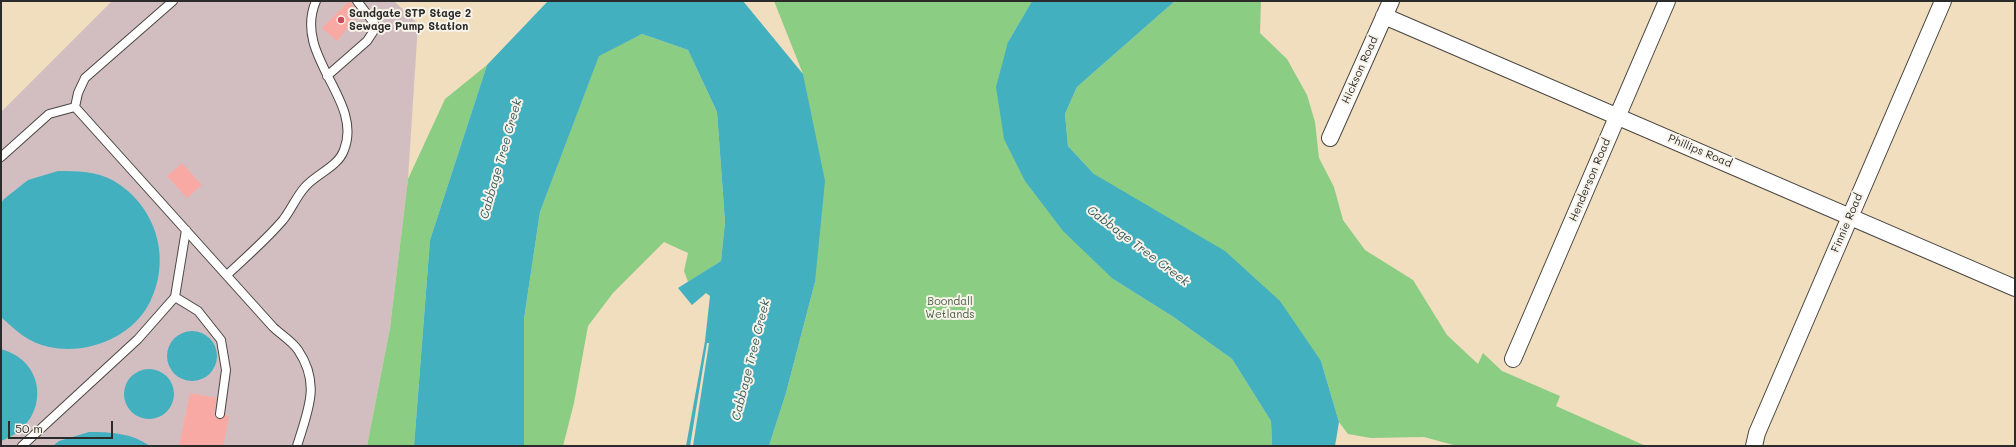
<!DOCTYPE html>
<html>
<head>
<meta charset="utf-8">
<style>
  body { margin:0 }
  #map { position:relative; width:2016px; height:447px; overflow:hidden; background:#f0debe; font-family:Mali,sans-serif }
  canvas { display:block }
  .frame { position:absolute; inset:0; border:2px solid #2b2b2b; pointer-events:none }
  .scale { position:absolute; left:8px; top:421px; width:105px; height:18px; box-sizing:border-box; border:2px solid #2b2b2b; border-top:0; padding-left:5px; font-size:12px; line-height:14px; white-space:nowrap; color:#2b2b2b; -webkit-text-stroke:3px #f7f3e8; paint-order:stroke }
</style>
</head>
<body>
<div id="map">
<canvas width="2016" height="447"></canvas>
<div class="frame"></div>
<div class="scale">50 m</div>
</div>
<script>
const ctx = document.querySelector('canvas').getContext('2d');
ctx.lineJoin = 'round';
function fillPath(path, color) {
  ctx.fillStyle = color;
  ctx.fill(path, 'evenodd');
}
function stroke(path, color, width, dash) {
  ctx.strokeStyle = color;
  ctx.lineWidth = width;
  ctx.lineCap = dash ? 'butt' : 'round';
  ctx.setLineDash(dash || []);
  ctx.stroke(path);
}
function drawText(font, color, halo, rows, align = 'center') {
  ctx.font = font + ' Mali,sans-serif';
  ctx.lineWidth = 4;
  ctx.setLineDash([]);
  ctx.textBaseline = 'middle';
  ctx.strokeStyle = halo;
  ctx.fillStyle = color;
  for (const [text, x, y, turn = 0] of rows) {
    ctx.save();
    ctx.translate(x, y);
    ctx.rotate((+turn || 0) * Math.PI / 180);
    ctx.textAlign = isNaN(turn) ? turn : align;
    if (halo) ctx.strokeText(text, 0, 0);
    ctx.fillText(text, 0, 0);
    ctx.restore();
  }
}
fillPath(new Path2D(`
  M 112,1 L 394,1 L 418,24 L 408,179 L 390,328 L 367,446 L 1,446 L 1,112 Z`), '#d2bec1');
fillPath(new Path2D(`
  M 774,1 L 1032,1 L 1008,42 L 1113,279 L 1172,316 L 1232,359 L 1271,421 L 1272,446 L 769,446 L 786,393 L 815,282 L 803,74 Z
  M 1175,1 L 1261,1 L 1260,33 L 1287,59 L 1307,95 L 1315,122 L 1319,158 L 1334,187 L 1343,220 L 1365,250 L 1413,280 L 1447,335 L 1478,364 L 1483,353 L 1502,371 L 1560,396 L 1556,406 L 1646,446 L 1457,446 L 1424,437 L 1371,438 L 1348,434 L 1339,422 L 1321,361 L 1094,174 L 1068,146 L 1065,114 L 1077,87 Z
  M 642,34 L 688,50 L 717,112 L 725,222 L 721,261 L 688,282 L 684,271 L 688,253 L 664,242 L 613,293 L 588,326 L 574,403 L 563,446 L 524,446 L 524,319 L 540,212 L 599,55 Z
  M 487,65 L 430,240 L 414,446 L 367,446 L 390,328 L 408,179 L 445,99 Z`), '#8ccd84');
fillPath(new Path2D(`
  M 548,1 L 743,1 L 803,74 L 825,181 L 815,282 L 786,393 L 769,446 L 686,446 L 705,341 L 710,296 L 706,293 L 692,305 L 678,288 L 721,261 L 725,222 L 717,112 L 688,50 L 642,34 L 599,56 L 540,212 L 524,319 L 524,446 L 414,446 L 430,240 L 487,65 Z
  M 1032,1 L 1175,1 L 1077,87 L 1065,114 L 1068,146 L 1094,174 L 1225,251 L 1280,301 L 1321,361 L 1339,422 L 1335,446 L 1272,446 L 1271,421 L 1232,359 L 1172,316 L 1113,279 L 1063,231 L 1025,181 L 1004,139 L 996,87 L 1008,42 Z
  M 58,171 C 77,171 97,171 114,181 C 156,206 172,258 150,302 C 132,338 87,355 49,347 C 29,343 15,330 1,317 L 1,203 L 4,199 L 28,180 Z
  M167 356a25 25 0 1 1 50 0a25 25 0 1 1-50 0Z
  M 1,349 C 51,363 48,425 1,441 Z
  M124 394a25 25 0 1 1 50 0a25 25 0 1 1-50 0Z
  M 89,432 C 110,432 132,433 150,446 L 53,446 L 59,441 Z`), '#43b0c0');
fillPath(new Path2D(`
  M 707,343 L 709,343 L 693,446 L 690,446 Z`), '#f0debe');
fillPath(new Path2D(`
  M 349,1 L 360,13 L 337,41 L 322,28 Z
  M 182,163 L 202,185 L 187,198 L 167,176 Z
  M 190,393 L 217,398 L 214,413 L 215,416 L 220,419 L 225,415 L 229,416 L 223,446 L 179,446 Z`), '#f9a9a3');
const lane = new Path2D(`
  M 327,76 L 367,41 L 373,32 L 374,23 L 357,1
  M 75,107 L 273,327 C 280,334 292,341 298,350 C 321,384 308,410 297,446
  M 1,157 L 49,114 L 75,107 L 78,93 L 85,78 L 173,1
  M 227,275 C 246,257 266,240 283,220 C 291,210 296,197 305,187 C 316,174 338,167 344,150 C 364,100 292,56 316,1
  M 175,297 L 198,311 L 221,340 L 226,370 L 220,414
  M 22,446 L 138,339 L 175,297 L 186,230`);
const street = new Path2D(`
  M 1384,16 L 2015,288
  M 1330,138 L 1391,1
  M 1513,359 L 1667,1
  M 1754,446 L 1757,433 L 1943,1`);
stroke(lane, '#494641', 10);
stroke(street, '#494641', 18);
stroke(lane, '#fff', 8);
stroke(street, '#fff', 16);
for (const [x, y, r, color] of [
  [341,20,4,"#d1495b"]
]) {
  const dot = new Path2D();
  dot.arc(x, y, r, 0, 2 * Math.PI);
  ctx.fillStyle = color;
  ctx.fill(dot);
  stroke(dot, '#f7f3e8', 1.5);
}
drawText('bold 11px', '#2b2b2b', '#f7f3e8', [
  ["Sandgate STP Stage 2",349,14],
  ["Sewage Pump Station",349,27]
], 'left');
drawText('11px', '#2b2b2b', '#f7f3e8', [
  ["Hickson Road",1360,70,-66],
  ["Phillips Road",1700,151,23],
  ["Henderson Road",1590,180,-67],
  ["Finnie Road",1847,223,-67]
]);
drawText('11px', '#485c46', '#f7f3e8', [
  ["Boondall",950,302],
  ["Wetlands",950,315]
]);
drawText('italic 12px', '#335a5f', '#f7f3e8', [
  ["Cabbage Tree Creek",501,159,-74],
  ["Cabbage Tree Creek",1138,246,37],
  ["Cabbage Tree Creek",751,360,-76]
]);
</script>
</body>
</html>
